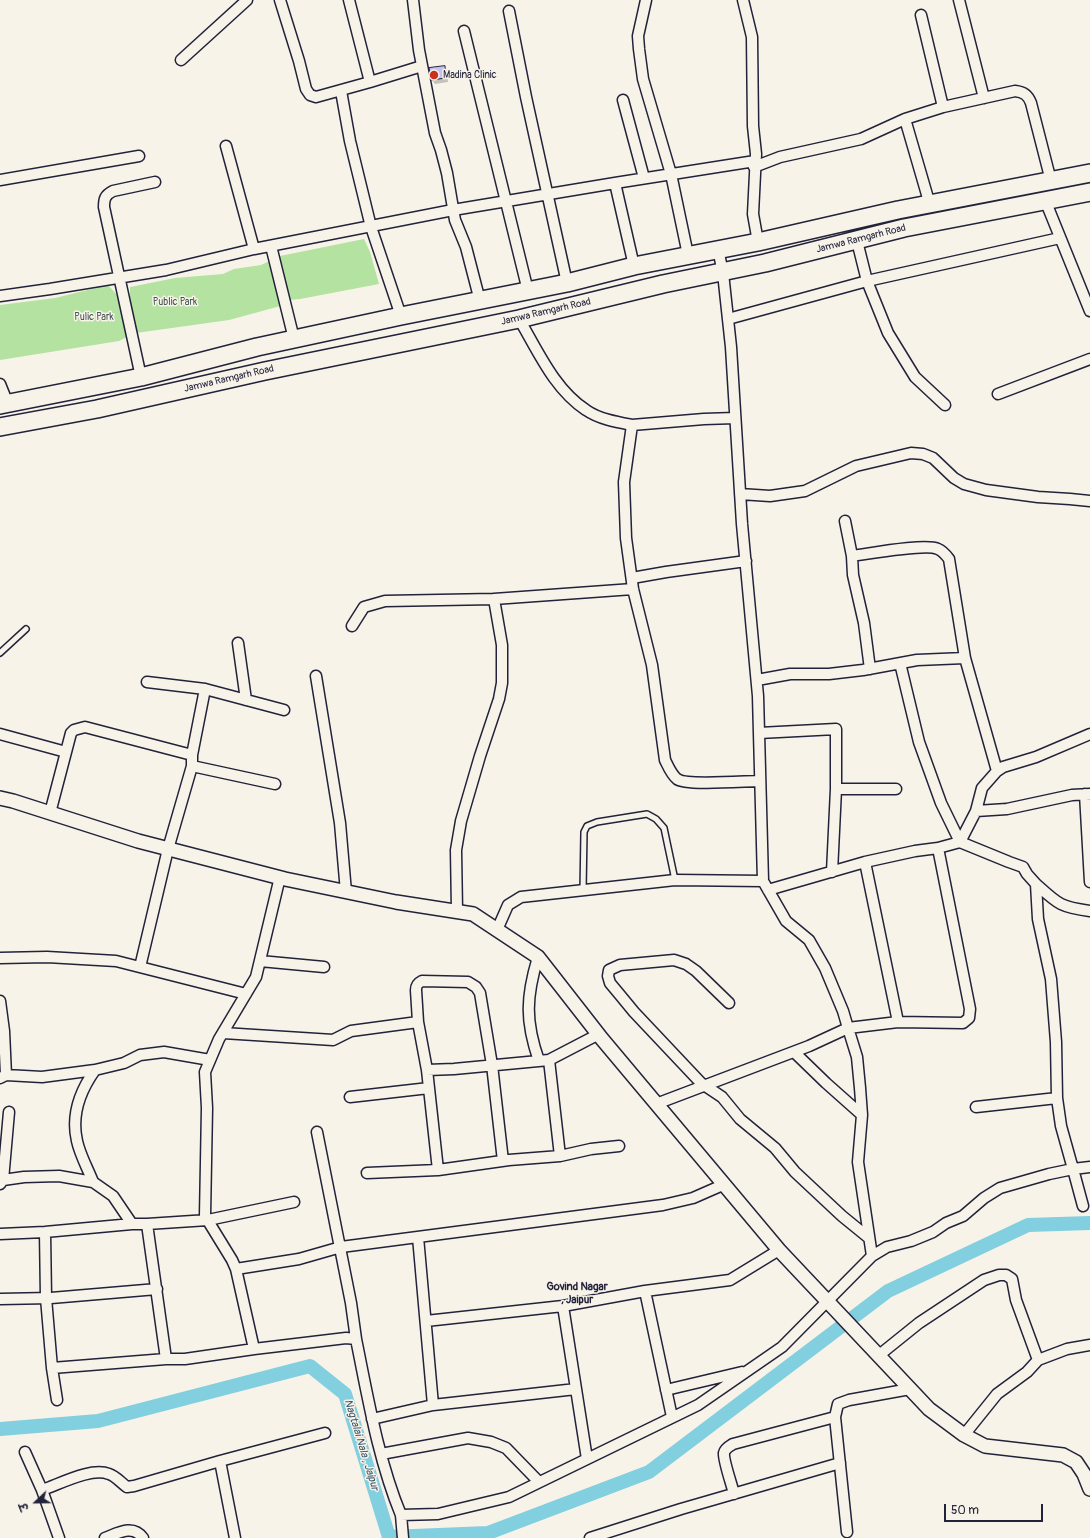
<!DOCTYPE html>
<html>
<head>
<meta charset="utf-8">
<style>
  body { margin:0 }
  #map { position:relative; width:1090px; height:1538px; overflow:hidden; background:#f7f3e8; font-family:Pangolin,"Playpen Sans Deva",sans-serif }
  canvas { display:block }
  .north { position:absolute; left:16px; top:1482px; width:40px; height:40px; -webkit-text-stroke:3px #f7f3e8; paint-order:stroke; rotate:248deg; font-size:11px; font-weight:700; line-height:16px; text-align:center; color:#22223b }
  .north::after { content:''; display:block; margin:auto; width:14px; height:18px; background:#22223b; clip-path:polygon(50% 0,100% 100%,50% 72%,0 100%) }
  .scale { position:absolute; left:944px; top:1504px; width:99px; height:18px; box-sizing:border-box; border:2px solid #22223b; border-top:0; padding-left:5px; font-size:12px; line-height:14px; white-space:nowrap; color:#22223b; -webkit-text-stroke:3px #f7f3e8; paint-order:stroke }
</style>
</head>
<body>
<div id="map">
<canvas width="1090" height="1538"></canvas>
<div class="north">उ</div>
<div class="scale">50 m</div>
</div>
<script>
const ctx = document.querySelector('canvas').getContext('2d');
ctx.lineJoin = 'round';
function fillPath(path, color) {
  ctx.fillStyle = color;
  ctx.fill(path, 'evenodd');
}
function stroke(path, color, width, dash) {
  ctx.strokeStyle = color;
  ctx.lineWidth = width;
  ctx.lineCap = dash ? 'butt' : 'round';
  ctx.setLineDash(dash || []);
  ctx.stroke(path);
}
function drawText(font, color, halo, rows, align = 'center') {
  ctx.font = font + ' Pangolin,sans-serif';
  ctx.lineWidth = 3;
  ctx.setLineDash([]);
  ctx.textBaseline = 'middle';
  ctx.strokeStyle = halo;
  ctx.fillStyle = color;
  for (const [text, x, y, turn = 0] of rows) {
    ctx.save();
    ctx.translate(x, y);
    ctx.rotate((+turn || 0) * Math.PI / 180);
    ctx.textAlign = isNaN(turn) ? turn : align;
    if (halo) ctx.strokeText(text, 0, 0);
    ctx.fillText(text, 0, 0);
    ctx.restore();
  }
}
fillPath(new Path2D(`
  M 364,239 L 370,252 L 379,284 L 300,299 L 289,300 L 284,305 L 229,320 L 136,333 L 130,297 L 130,287 L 175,278 L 223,274 L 234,269 L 261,265 L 280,256 Z
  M 108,285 L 118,296 L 129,336 L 119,341 L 0,360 L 0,305 L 55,298 Z`), '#b4e2a1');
fillPath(new Path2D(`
  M 444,67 L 447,71 L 448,82 L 435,84 L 432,80 Z`), '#0003');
stroke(new Path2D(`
  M 0,1429 L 98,1421 L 310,1366 L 345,1394 L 389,1537 L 488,1533 L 649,1472 L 888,1291 L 1028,1225 L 1090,1223`), '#81cfdf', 14);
const building = new Path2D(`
  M 445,66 L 446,78 L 431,80 L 429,68 Z`);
fillPath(building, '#c7c0f2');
stroke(building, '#22223b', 1);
const service = new Path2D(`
  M 0,653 L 26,629
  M 583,891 L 584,832 L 587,826 L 597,822 L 647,814 L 656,819 L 664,828 L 675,880`);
const minor = new Path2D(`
  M 280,0 L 299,61 L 306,89 L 310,95 L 316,97 L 370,82 L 349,0
  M 413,0 L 419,50 L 435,133 L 441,150 L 447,173 L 455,220 L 466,247 L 480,301
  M 646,0 L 638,36 L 639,49 L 643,79 L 671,174 L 688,255
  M 743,0 L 752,37 L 753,126 L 756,154 L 753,214 L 758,242
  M 959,0 L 984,98
  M 509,11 L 526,97 L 567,283
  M 921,15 L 943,107
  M 464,31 L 528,291
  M 181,60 L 247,0
  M 370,82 L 422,66
  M 341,91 L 350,141 L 371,227 L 401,316
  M 623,100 L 644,178
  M 905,119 L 930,205
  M 226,146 L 254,249
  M 754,167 L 780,157 L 861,139 L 905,119 L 943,107 L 1015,91 C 1024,92 1028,95 1031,103 L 1051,181
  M 0,180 L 139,156
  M 615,183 L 634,266
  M 1045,200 L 1090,311
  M 857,241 L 867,281 L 888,333 L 915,377 L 945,405
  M 271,246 L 294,339
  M 0,296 L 50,289 L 166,270 L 254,249 L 453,210 L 615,183 L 755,161
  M 519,319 C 538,351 554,389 586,410 C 599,419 616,422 632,425
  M 728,319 L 867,281 L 1060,238
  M 141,377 L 104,207 C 104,199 105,195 113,191 L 155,182
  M 0,384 L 8,404
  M 998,394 L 1090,359
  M 735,418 L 704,419 L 632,425 L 624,482 L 626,538 L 633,589 L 652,665 L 665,760 C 668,766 671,774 677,779 C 686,786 746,781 760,781
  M 740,494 L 770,496 L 805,491 L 856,466 L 911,453 L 923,454 L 933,458 L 954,478 L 964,484 L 986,490 L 1038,497 L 1070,499 L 1090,501
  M 845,521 L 852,556 L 853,575 L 864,623 L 870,669
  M 632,578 L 666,572 L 746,561
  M 352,626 L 364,607 L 385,601 L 494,599 L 633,589
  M 238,643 L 246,700
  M 965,658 L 997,771
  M 316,676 L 340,823 L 346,892
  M 757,680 L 790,674 L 829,674 L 863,670 L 917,660 L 965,658 L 949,559 C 946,555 943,551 938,549 C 926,543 868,554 852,556
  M 147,682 L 205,689 L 284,710
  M 759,733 L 836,729 L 836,789 L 832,872
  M 0,734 L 66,752
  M 1090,734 L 1036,757 L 1003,767 L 997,771 L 982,788 L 976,811 L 960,842 L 1009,862 L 1023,867 L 1027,874 L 1036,884 L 1038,919 L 1051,979 L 1056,1042 L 1057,1098 L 1061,1126 L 1073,1169 L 1090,1167
  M 192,755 L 205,689
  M 192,766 L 275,784
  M 836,789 L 896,789
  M 1085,794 L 1090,882
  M 976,811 L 1007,809 L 1072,795 L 1090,794
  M 50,813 L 71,733 L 74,730 L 85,727 L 192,755 L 192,766 L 168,849 L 140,967
  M 865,862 L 898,1022
  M 763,881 L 786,921 L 809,940 L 825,968 L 843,1011 L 848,1028 L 857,1057 L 860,1088 L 862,1115 L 858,1162 L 872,1256
  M 1036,884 C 1058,904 1060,907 1090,911
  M 768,890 L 865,862 L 915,851 L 938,848 L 960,842 L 941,803 L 919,742 L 900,663
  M 457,911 L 456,850 L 461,821 L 480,756 L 499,699 L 502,683 L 502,645 L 494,599
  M 497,930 L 508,905 L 521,897 L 675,880 L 763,881 L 758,696 L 742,524 L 731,347 L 723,273 L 718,249
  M 538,957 C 526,997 525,1021 539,1061
  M 0,958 L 47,957 L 116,961 L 246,994
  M 260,961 L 324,967
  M 0,1001 L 4,1031 L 6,1075 L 0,1078
  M 729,1003 L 696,971 L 686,964 L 674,960 L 620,965 L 609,970 L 608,976 L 610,983 L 620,995 L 634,1012 L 701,1083 L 722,1097 L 740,1119 L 775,1148 L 795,1172 L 842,1216 L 869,1238
  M 418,1022 L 416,990 C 416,985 418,983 422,981 L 468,982 L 476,987 L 480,993 L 492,1065 L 503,1161
  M 223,1033 L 333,1040 L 351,1031 L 418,1022 L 427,1070 L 438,1170
  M 794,1052 L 826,1083 L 862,1115
  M 427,1070 L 454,1069 L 549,1060
  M 6,1075 L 42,1077 L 95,1070 L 124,1063 L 140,1055 L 164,1052 L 210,1060
  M 350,1097 L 429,1088
  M 656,1104 L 809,1046 L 848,1028 L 898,1022 L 963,1023 L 969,1018 L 970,1009 L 938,848
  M 976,1107 L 1057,1098
  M 317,1132 L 351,1303 L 356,1339
  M 560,1156 L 549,1060 L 599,1034
  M 367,1173 L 438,1170 L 509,1160 L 560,1156 L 591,1149 L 619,1146
  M 3,1180 L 9,1112
  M 93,1182 C 88,1169 80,1155 77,1141 C 71,1115 80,1091 95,1070
  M 0,1184 L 3,1180 L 24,1177 L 59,1176 L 93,1182 L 113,1196 L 132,1224
  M 45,1232 L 46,1298 L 52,1368 L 57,1400
  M 0,1234 L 45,1232 L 132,1224 L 147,1224
  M 418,1237 L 433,1405 L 576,1389
  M 236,1269 L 232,1260 L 205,1216 L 207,1108 L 205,1072 L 219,1039 L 256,977 L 280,877
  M 645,1291 L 730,1280 L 779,1250
  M 0,1299 L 51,1298 L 157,1289
  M 563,1306 L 645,1291 L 672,1417
  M 426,1321 L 563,1306 L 587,1459
  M 254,1349 L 236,1269 L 299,1259 L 341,1247 L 663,1205 L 693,1198 L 725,1184
  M 878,1356 L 919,1323 L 984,1280 L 999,1275 L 1006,1275 L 1012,1279 L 1016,1300 L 1038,1360 L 1027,1372 L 997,1394 L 964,1435
  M 166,1359 L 147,1224 L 208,1220 L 294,1202
  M 1038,1360 L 1067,1349 L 1090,1345
  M 52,1368 L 166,1359 L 185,1359 L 254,1349 L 346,1338 L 356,1339 C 368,1398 378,1459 401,1515 L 438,1514 L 509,1497 L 698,1405 L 782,1347 L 872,1256 L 887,1247 L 911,1241 L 933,1232 L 946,1223 L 963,1216 L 984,1198 L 1000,1188 L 1049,1174 L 1073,1169 L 1083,1206
  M 666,1390 L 742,1372
  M 372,1419 L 433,1405
  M 25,1452 L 42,1490
  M 381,1454 L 468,1438 L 491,1442 L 506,1448 L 539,1482
  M 734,1494 C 732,1485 723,1460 724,1453 C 725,1448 730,1446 733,1444 L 835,1417
  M 401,1515 L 403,1538
  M 847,1532 L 835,1417 L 838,1404 L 849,1400 L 910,1389
  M 59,1538 L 42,1490 C 60,1484 91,1467 109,1474 C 116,1476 121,1483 127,1487 L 134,1486 L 220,1461
  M 105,1538 C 118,1533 133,1524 143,1538
  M 235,1538 L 220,1461 L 325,1433
  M 590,1538 L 681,1509 L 840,1463`);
const tertiary = new Path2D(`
  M 0,798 L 13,801 L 138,841 L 285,879 L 396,902 L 473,914 L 538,957 L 602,1039 L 779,1250 L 929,1409 L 964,1435 L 985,1446 L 1063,1455 L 1076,1462 L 1084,1474 L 1090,1489`);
const trunk = new Path2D(`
  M 0,405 L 141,377 L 257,347 L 401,316 L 567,283 L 634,266 L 758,242 L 898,210 L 1090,173
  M 0,427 L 97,409 L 265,371 L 519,319 L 663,284 L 765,263 L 904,228 L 1090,192`);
stroke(service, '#22223b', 8);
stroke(minor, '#22223b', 13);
stroke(tertiary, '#22223b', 16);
stroke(trunk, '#22223b', 20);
stroke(service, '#f7f3e8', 5);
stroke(minor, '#f7f3e8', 10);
stroke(tertiary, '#f7f3e8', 13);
stroke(trunk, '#f7f3e8', 17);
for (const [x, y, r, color] of [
  [434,75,5,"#c8321e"]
]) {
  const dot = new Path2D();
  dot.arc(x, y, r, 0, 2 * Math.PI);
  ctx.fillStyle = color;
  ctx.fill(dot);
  stroke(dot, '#f7f3e8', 1.5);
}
drawText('10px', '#22223b', '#f7f3e8', [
  ["Madina Clinic",443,75]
], 'left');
drawText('10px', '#22223b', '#f7f3e8', [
  ["Jamwa Ramgarh Road",861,239,-14],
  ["Jamwa Ramgarh Road",546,312,-13],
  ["Jamwa Ramgarh Road",229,379,-13]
]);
drawText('10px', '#465254', '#f7f3e8', [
  ["Public Park",175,302],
  ["Pulic Park",94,317]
]);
drawText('bold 11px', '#22223b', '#f7f3e8', [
  ["Govind Nagar",577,1287],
  [", Jaipur",577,1300]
]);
drawText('italic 11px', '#3e566c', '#f7f3e8', [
  ["Nagtalai Nala , Jaipur",361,1445,73]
]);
</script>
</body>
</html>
